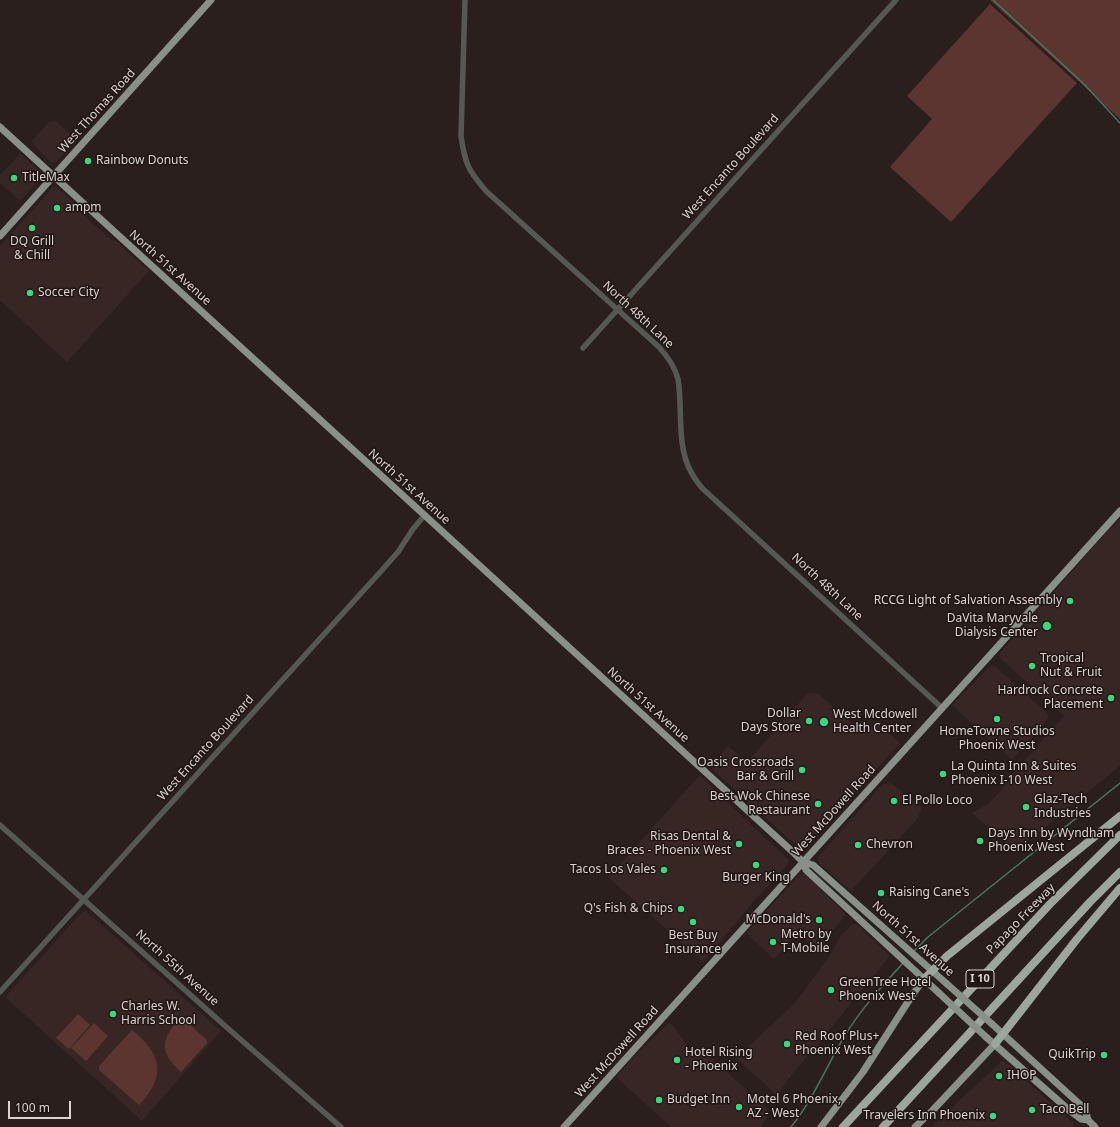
<!DOCTYPE html>
<html>
<head>
<meta charset="utf-8">
<style>
  body { margin:0 }
  #map { position:relative; width:1120px; height:1127px; overflow:hidden; background:#2a1f1d; font-family:"Noto Sans",sans-serif }
  canvas { display:block }
  .scale { position:absolute; left:8px; top:1101px; width:63px; height:18px; box-sizing:border-box; border:2px solid #dcd4d3; border-top:0; padding-left:5px; font-size:12px; line-height:14px; white-space:nowrap; color:#dcd4d3; -webkit-text-stroke:3px #201614; paint-order:stroke }
</style>
</head>
<body>
<div id="map">
<canvas width="1120" height="1127"></canvas>
<div class="scale">100 m</div>
</div>
<script>
const ctx = document.querySelector('canvas').getContext('2d');
ctx.lineJoin = 'round';
function fillPath(path, color) {
  ctx.fillStyle = color;
  ctx.fill(path, 'evenodd');
}
function stroke(path, color, width, dash) {
  ctx.strokeStyle = color;
  ctx.lineWidth = width;
  ctx.lineCap = dash ? 'butt' : 'round';
  ctx.setLineDash(dash || []);
  ctx.stroke(path);
}
function drawText(font, color, halo, rows, align = 'center') {
  ctx.font = font + ' "Noto Sans",sans-serif';
  ctx.lineWidth = 3;
  ctx.setLineDash([]);
  ctx.textBaseline = 'middle';
  ctx.strokeStyle = halo;
  ctx.fillStyle = color;
  for (const [text, x, y, turn = 0] of rows) {
    ctx.save();
    ctx.translate(x, y);
    ctx.rotate((+turn || 0) * Math.PI / 180);
    ctx.textAlign = isNaN(turn) ? turn : align;
    if (halo) ctx.strokeText(text, 0, 0);
    ctx.fillText(text, 0, 0);
    ctx.restore();
  }
}
fillPath(new Path2D(`
  M 56,121 L 76,140 L 56,162 L 51,163 L 31,142 L 49,122 Z
  M 20,154 L 40,171 L 42,176 L 20,201 L 0,183 L 0,175 Z
  M 55,187 L 58,188 L 78,206 L 90,221 L 112,240 L 116,241 L 149,271 L 67,362 L 0,300 L 0,246 L 52,188 Z
  M 1120,520 L 1120,766 L 1015,851 L 972,813 L 988,804 L 999,793 L 1025,760 L 1064,716 L 1002,660 L 1000,656 L 1000,653 L 1103,536 Z
  M 990,666 L 996,667 L 1046,712 L 1048,716 L 1047,720 L 1012,760 L 952,705 Z
  M 808,693 L 819,694 L 864,734 L 876,721 L 900,743 L 806,847 L 803,849 L 799,848 L 713,770 L 711,766 L 728,746 L 747,762 Z
  M 700,775 L 747,821 L 787,858 L 789,861 L 787,865 L 755,900 L 703,962 L 608,877 Z
  M 889,783 L 894,785 L 922,808 L 918,818 L 851,891 L 820,864 L 818,861 L 818,857 L 880,787 L 884,784 Z
  M 801,873 L 805,874 L 815,883 L 822,891 L 844,912 L 845,916 L 830,934 L 821,953 L 798,932 L 774,959 L 746,933 Z
  M 86,911 L 221,1031 L 142,1121 L 5,997 L 82,912 Z
  M 853,924 L 855,924 L 860,926 L 875,942 L 890,956 L 786,1082 L 778,1096 L 735,1057 L 745,1050 L 795,1003 L 829,957 L 841,935 Z
  M 669,1023 L 673,1025 L 688,1047 L 703,1056 L 713,1059 L 769,1111 L 761,1127 L 671,1127 L 616,1077 L 638,1052 Z
  M 1003,1060 L 1073,1123 L 1073,1127 L 931,1127 Z`), '#382624');
fillPath(new Path2D(`
  M 990,0 L 1120,0 L 1120,119 Z
  M 990,4 L 1077,83 L 951,222 L 890,167 L 932,119 L 907,96 Z
  M 78,1014 L 90,1025 L 69,1049 L 56,1038 Z
  M 181,1017 L 206,1039 L 207,1043 L 181,1072 C 158,1051 161,1039 181,1017 Z
  M 94,1023 L 108,1036 L 86,1061 L 71,1048 Z
  M 132,1030 C 162,1054 167,1076 139,1105 L 99,1070 L 99,1066 Z`), '#5d3530');
stroke(new Path2D(`
  M 993,0 L 1084,84 L 1120,123
  M 914,951 L 928,937 L 1120,783
  M 791,1127 C 813,1100 826,1067 844,1037 C 860,1010 882,986 903,963`), '#48775d', 1.5);
stroke(new Path2D(`
  M 465,0 L 461,136 C 465,164 468,170 486,191 L 659,347 C 668,357 675,367 678,379 C 683,409 676,445 691,472 C 694,478 698,483 702,488 L 942,708
  M 583,348 L 896,0
  M 0,825 L 232,1032 L 341,1127
  M 0,992 L 383,569 L 398,552 L 413,529 L 424,516`), '#555956', 5.5);
stroke(new Path2D(`
  M 0,127 L 794,853 L 803,862 L 813,865 L 947,984
  M 0,236 L 211,0
  M 803,862 L 806,870 L 939,993
  M 992,1024 L 1085,1109 L 1088,1120 L 1095,1127
  M 986,1037 L 1070,1111 L 1081,1119 L 1088,1120
  M 564,1127 L 1120,511
  M 821,1127 L 863,1072 L 913,994 L 924,979
  M 915,1127 L 932,1111 L 995,1044`), '#879089', 7);
stroke(new Path2D(`
  M 924,979 L 947,956 L 1120,816
  M 995,1044 L 1077,939 L 1120,888
  M 843,1127 L 1050,904 L 1120,835
  M 883,1127 L 1090,902 L 1120,872`), '#9ba69e', 8);
stroke(new Path2D(`
  M 947,984 L 992,1024
  M 939,993 L 986,1037`), '#879089', 7);
for (const [x, y, r, color] of [
  [88,161,4,"#37d880"],
  [14,178,4,"#37d880"],
  [57,208,4,"#37d880"],
  [32,228,4,"#37d880"],
  [30,293,4,"#37d880"],
  [1070,601,4,"#37d880"],
  [1047,626,5,"#37d880"],
  [1032,666,4,"#37d880"],
  [1111,698,4,"#37d880"],
  [997,719,4,"#37d880"],
  [809,721,4,"#37d880"],
  [824,722,5,"#37d880"],
  [802,770,4,"#37d880"],
  [943,774,4,"#37d880"],
  [894,801,4,"#37d880"],
  [818,804,4,"#37d880"],
  [1026,807,4,"#37d880"],
  [980,841,4,"#37d880"],
  [739,844,4,"#37d880"],
  [858,845,4,"#37d880"],
  [756,865,4,"#37d880"],
  [664,870,4,"#37d880"],
  [881,893,4,"#37d880"],
  [681,909,4,"#37d880"],
  [819,920,4,"#37d880"],
  [693,922,4,"#37d880"],
  [773,942,4,"#37d880"],
  [831,990,4,"#37d880"],
  [113,1014,4,"#37d880"],
  [787,1044,4,"#37d880"],
  [1104,1055,4,"#37d880"],
  [677,1060,4,"#37d880"],
  [999,1076,4,"#37d880"],
  [659,1100,4,"#37d880"],
  [739,1107,4,"#37d880"],
  [1032,1110,4,"#37d880"],
  [993,1116,4,"#37d880"]
]) {
  const dot = new Path2D();
  dot.arc(x, y, r, 0, 2 * Math.PI);
  ctx.fillStyle = color;
  ctx.fill(dot);
  stroke(dot, '#201614', 1.5);
}
for (const [x, y, w] of [
  [980,979,28]
]) {
  const box = new Path2D();
  box.roundRect(x - w / 2, y - 9, w, 18, 3);
  ctx.fillStyle = '#201614';
  ctx.fill(box);
  stroke(box, '#dcd4d3', 1);
}
drawText('bold 11px', '#dcd4d3', null, [
  ["I 10",980,979]
]);
drawText('12px', '#dcd4d3', '#201614', [
  ["West Thomas Road",97,111,-48],
  ["West Encanto Boulevard",731,167,-48],
  ["North 51st Avenue",170,268,42],
  ["North 48th Lane",638,315,43],
  ["North 51st Avenue",409,487,42],
  ["North 48th Lane",827,587,43],
  ["North 51st Avenue",648,705,42],
  ["West Encanto Boulevard",206,748,-48],
  ["West McDowell Road",834,811,-48],
  ["Papago Freeway",1021,919,-46],
  ["North 51st Avenue",913,939,42],
  ["North 55th Avenue",177,968,42],
  ["West McDowell Road",617,1052,-48]
]);
drawText('12px', '#dcd4d3', '#201614', [
  ["Rainbow Donuts",96,161],
  ["TitleMax",22,178],
  ["ampm",65,208],
  ["DQ Grill",32,242,"center"],
  ["& Chill",32,256,"center"],
  ["Soccer City",38,293],
  ["RCCG Light of Salvation Assembly",1062,601,"right"],
  ["DaVita Maryvale",1038,619,"right"],
  ["Dialysis Center",1038,633,"right"],
  ["Tropical",1040,659],
  ["Nut & Fruit",1040,673],
  ["Hardrock Concrete",1103,691,"right"],
  ["Placement",1103,705,"right"],
  ["Dollar",801,714,"right"],
  ["Days Store",801,728,"right"],
  ["West Mcdowell",833,715],
  ["Health Center",833,729],
  ["HomeTowne Studios",997,732,"center"],
  ["Phoenix West",997,746,"center"],
  ["Oasis Crossroads",794,763,"right"],
  ["Bar & Grill",794,777,"right"],
  ["La Quinta Inn & Suites",951,767],
  ["Phoenix I-10 West",951,781],
  ["Best Wok Chinese",810,797,"right"],
  ["Restaurant",810,811,"right"],
  ["Glaz-Tech",1034,800],
  ["Industries",1034,814],
  ["El Pollo Loco",902,801],
  ["Days Inn by Wyndham",988,834],
  ["Phoenix West",988,848],
  ["Risas Dental &",731,837,"right"],
  ["Braces - Phoenix West",731,851,"right"],
  ["Chevron",866,845],
  ["Tacos Los Vales",656,870,"right"],
  ["Burger King",756,878,"center"],
  ["Raising Cane's",889,893],
  ["Q's Fish & Chips",673,909,"right"],
  ["McDonald's",811,920,"right"],
  ["Metro by",781,935],
  ["T-Mobile",781,949],
  ["Best Buy",693,936,"center"],
  ["Insurance",693,950,"center"],
  ["GreenTree Hotel",839,983],
  ["Phoenix West",839,997],
  ["Charles W.",121,1007],
  ["Harris School",121,1021],
  ["Red Roof Plus+",795,1037],
  ["Phoenix West",795,1051],
  ["Hotel Rising",685,1053],
  ["- Phoenix",685,1067],
  ["QuikTrip",1096,1055,"right"],
  ["IHOP",1007,1076],
  ["Budget Inn",667,1100],
  ["Motel 6 Phoenix,",747,1100],
  ["AZ - West",747,1114],
  ["Taco Bell",1040,1110],
  ["Travelers Inn Phoenix",985,1116,"right"]
], 'left');
</script>
</body>
</html>
